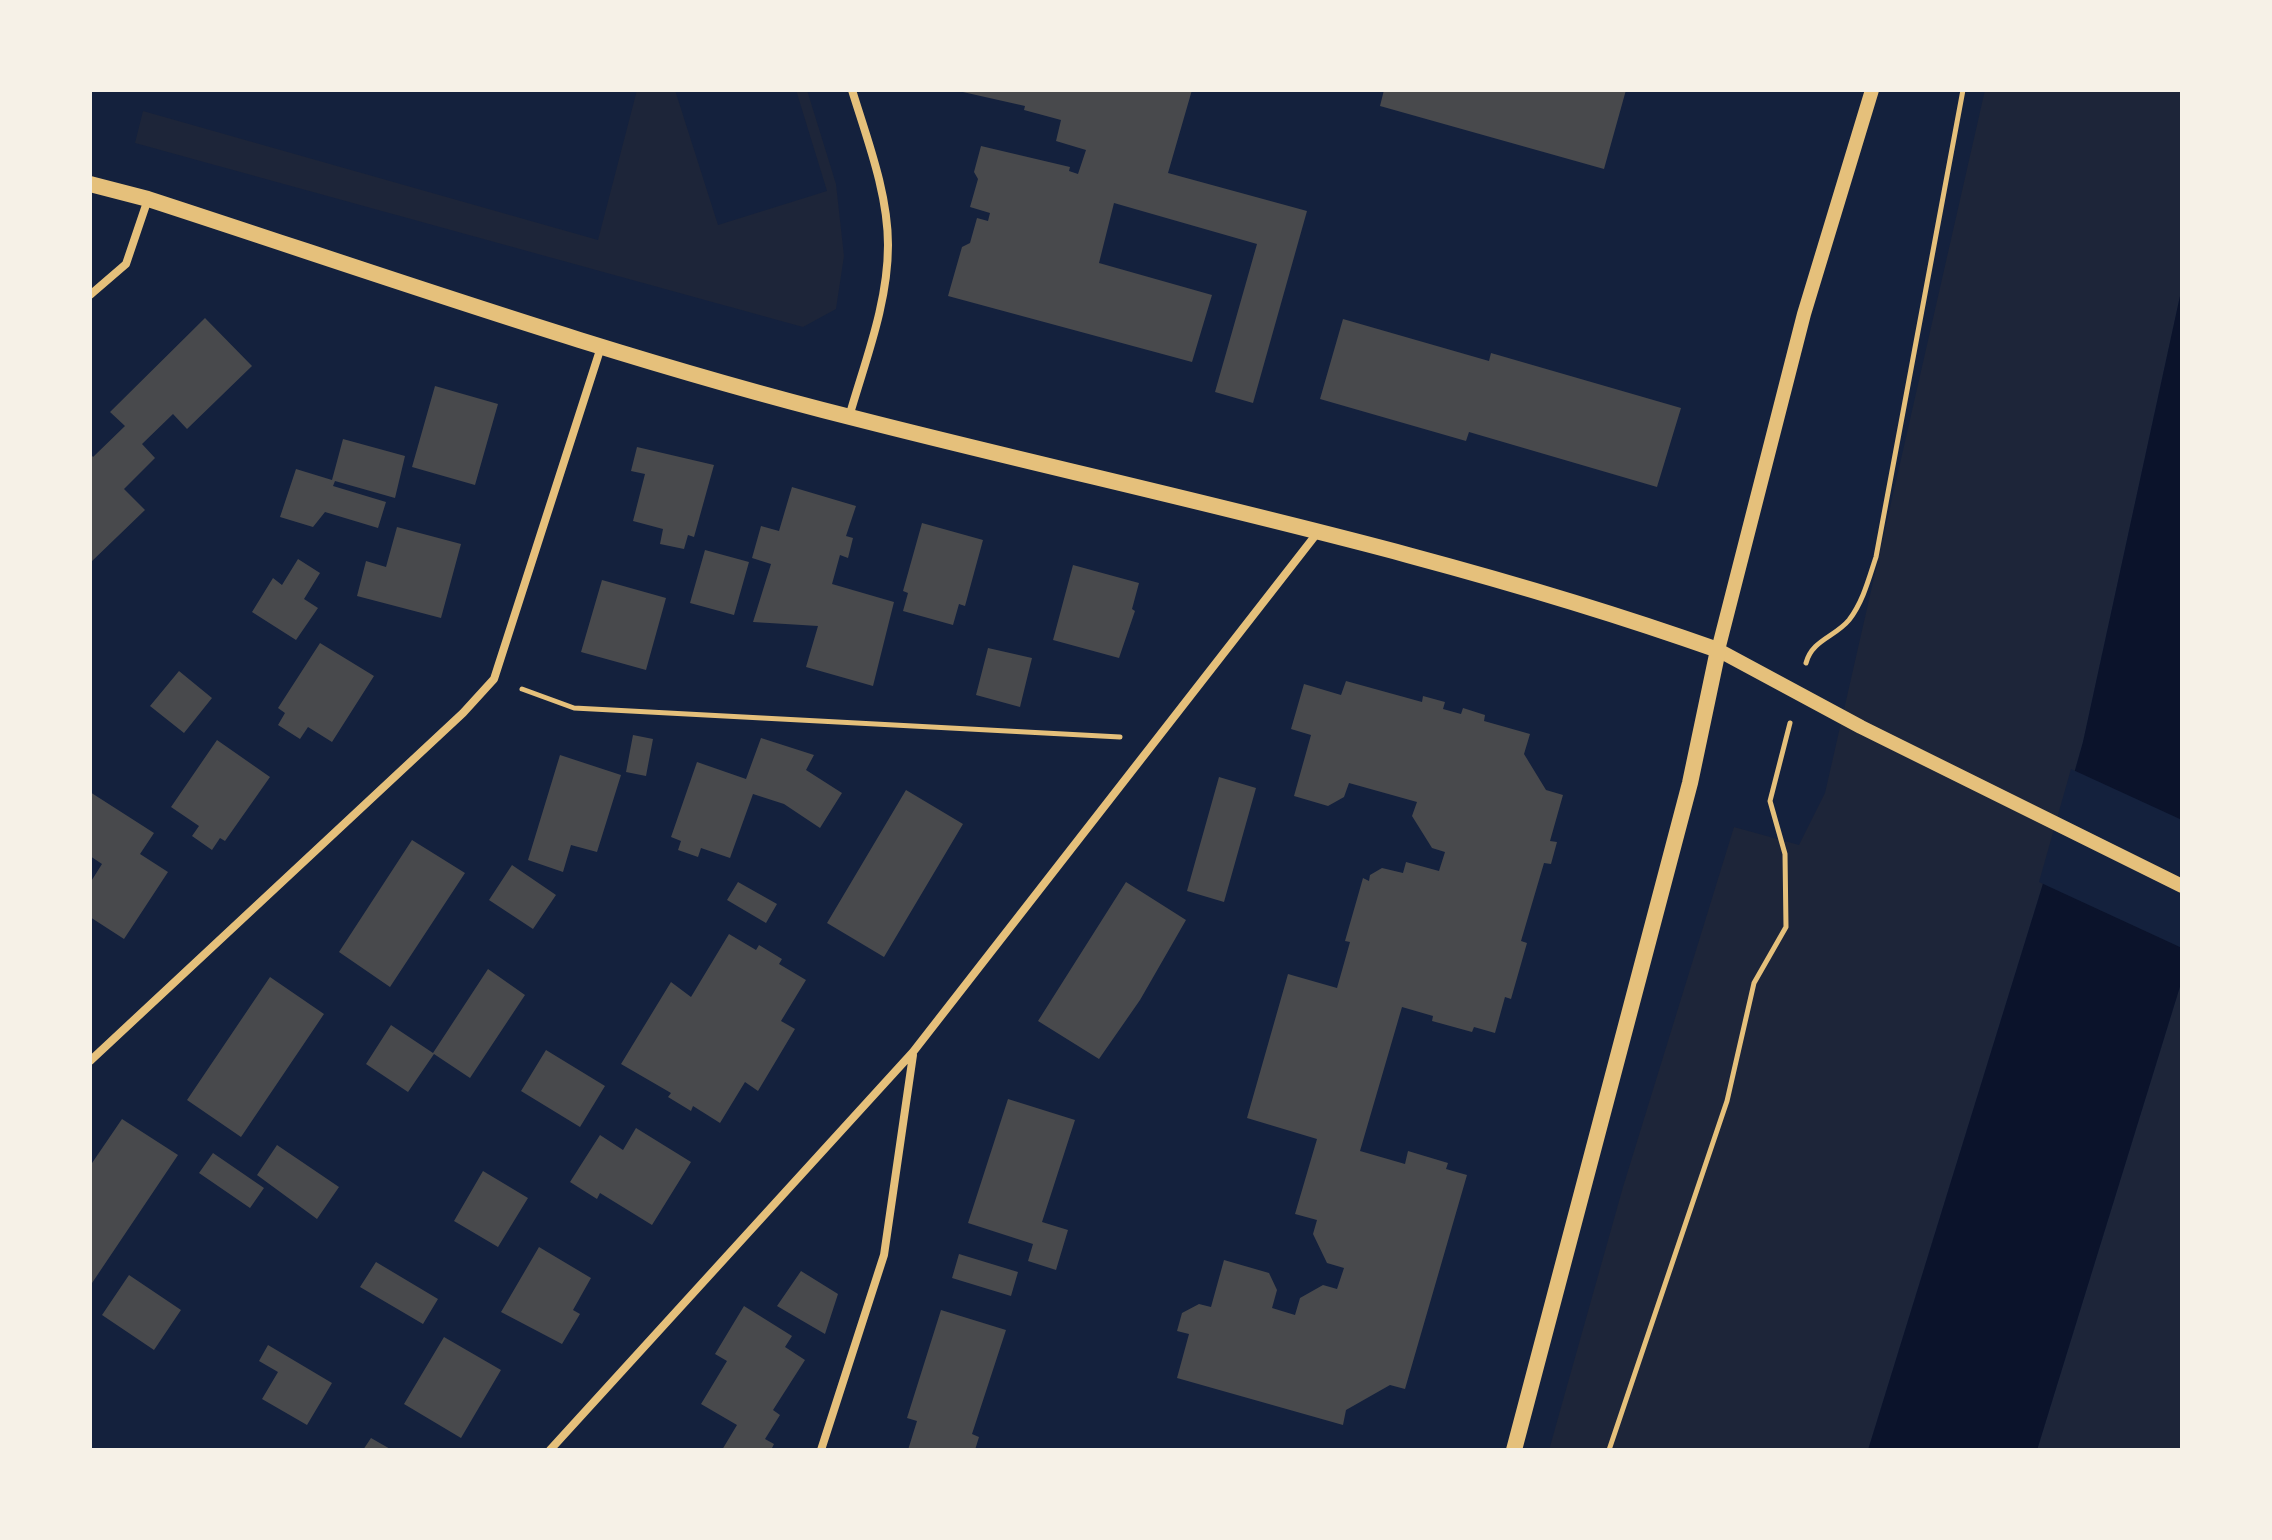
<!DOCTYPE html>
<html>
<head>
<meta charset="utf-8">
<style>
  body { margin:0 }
  #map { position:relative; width:2272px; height:1540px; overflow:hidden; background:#14213d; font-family:Roboto,sans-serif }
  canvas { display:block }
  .frame { position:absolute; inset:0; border:92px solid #f6f1e7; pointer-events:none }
</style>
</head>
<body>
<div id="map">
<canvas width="2272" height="1540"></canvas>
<div class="frame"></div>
</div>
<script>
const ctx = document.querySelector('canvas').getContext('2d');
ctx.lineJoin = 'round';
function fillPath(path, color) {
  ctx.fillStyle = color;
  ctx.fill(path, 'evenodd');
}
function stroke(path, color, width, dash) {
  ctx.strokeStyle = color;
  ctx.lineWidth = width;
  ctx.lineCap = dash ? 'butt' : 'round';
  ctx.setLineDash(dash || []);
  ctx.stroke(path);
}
fillPath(new Path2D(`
  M 637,90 L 675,90 L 718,225 L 827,191 L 796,90 L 807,90 L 836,184 L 844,256 L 836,309 L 803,327 L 135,143 L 143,111 L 598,240 Z
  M 1985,90 L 2182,90 L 2182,287 L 2083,742 L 2042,887 L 1868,1450 L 1549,1450 L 1623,1187 L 1734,827 L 1799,845 L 1825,793 Z
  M 2182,980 L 2182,1450 L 2037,1450 Z`), '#1d2539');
fillPath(new Path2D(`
  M 2182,287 L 2182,980 L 2037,1450 L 1868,1450 L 2042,887 L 2083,742 Z`), '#0b132b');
fillPath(new Path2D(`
  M 2071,769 L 2182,820 L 2182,948 L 2039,882 Z`), '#14213d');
fillPath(new Path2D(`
  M 954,90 L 1192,90 L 1168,173 L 1307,211 L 1253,403 L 1215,392 L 1257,244 L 1114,203 L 1099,263 L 1212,295 L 1192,362 L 948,296 L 962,247 L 970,243 L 977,218 L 988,221 L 990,213 L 970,207 L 978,179 L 974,172 L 981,146 L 1070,167 L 1069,171 L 1078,174 L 1086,150 L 1056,141 L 1061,120 L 1024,110 L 1025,106 Z
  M 1384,90 L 1626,90 L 1604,169 L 1380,106 Z
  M 205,318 L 252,366 L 187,429 L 173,414 L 142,444 L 155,458 L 124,489 L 145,510 L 90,563 L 90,453 L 93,457 L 125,426 L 110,412 Z
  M 1343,319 L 1489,361 L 1491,353 L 1681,408 L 1657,487 L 1469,432 L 1466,441 L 1320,399 Z
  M 435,386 L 498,404 L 475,485 L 412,467 Z
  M 343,439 L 405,456 L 395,498 L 335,481 L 333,486 L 386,502 L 378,528 L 325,512 L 313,527 L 280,517 L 296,469 L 332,480 Z
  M 637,447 L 714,465 L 694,537 L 688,535 L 684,549 L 660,544 L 663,529 L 633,521 L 645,474 L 631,471 Z
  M 792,487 L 856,506 L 846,536 L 853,538 L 848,558 L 840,555 L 832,584 L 894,602 L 873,686 L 806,667 L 818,626 L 753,622 L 771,564 L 752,558 L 761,526 L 779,531 Z
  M 922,523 L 983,540 L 965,606 L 959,604 L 953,625 L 903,611 L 908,593 L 903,591 Z
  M 397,527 L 461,544 L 441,618 L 357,596 L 366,561 L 386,567 Z
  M 705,550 L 749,562 L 734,615 L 690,603 Z
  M 298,559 L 320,573 L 304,599 L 318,608 L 296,640 L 252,612 L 273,578 L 282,585 Z
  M 1073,565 L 1139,583 L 1132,609 L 1135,611 L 1119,658 L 1053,640 Z
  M 602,580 L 666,598 L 646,670 L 581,652 Z
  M 320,643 L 374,676 L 332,742 L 308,727 L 300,739 L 278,725 L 285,713 L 278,708 Z
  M 988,648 L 1032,658 L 1020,707 L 976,695 Z
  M 179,671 L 212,698 L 184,733 L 150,706 Z
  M 1346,681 L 1422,702 L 1423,696 L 1445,702 L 1443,709 L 1461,714 L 1463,708 L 1485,715 L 1484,721 L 1530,734 L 1524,754 L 1546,790 L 1563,795 L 1550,841 L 1557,842 L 1551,864 L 1544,863 L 1521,941 L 1527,943 L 1511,999 L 1505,997 L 1495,1033 L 1474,1027 L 1472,1032 L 1432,1021 L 1433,1016 L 1402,1007 L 1360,1151 L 1405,1164 L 1408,1151 L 1448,1163 L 1446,1169 L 1467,1175 L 1405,1389 L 1390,1385 L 1346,1410 L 1343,1425 L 1177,1378 L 1189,1334 L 1177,1331 L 1182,1313 L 1199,1304 L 1211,1307 L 1224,1260 L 1269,1273 L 1277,1290 L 1272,1308 L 1295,1315 L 1300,1298 L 1323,1285 L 1337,1289 L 1344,1268 L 1327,1263 L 1313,1234 L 1317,1220 L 1295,1214 L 1317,1139 L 1247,1118 L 1288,974 L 1337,988 L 1350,942 L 1345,941 L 1363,878 L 1369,881 L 1370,875 L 1382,868 L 1403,873 L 1406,862 L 1439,871 L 1445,852 L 1432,848 L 1412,816 L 1417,802 L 1349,783 L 1344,797 L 1328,806 L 1294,796 L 1311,735 L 1291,729 L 1304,684 L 1341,695 Z
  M 633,735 L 653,739 L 646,776 L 626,772 Z
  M 761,738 L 814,755 L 806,770 L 842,793 L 820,828 L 784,804 L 753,794 L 730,858 L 701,848 L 698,857 L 678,850 L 681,841 L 671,837 L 697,762 L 746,779 Z
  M 217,740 L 270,777 L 225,841 L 220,838 L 212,850 L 192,836 L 199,826 L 171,807 Z
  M 560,755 L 621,775 L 597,852 L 571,845 L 563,872 L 528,860 Z
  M 1219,777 L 1256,788 L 1224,902 L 1187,891 Z
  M 906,790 L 963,824 L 884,957 L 827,923 Z
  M 90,792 L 154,833 L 140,854 L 168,872 L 124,939 L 90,917 L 90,883 L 102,864 L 90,856 Z
  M 412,840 L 465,873 L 390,987 L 339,952 Z
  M 512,865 L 556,895 L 533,929 L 489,900 Z
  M 738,882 L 777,904 L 766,923 L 727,900 Z
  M 1126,882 L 1186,920 L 1140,1000 L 1099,1059 L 1038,1021 Z
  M 729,934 L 756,950 L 759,945 L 782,959 L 779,964 L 806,980 L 781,1021 L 795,1029 L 758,1091 L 745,1082 L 720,1123 L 693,1106 L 691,1111 L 668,1097 L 671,1093 L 621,1064 L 671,982 L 691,997 Z
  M 488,969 L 525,995 L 470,1078 L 434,1054 L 408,1092 L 366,1064 L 391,1025 L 433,1053 Z
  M 270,977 L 324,1014 L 241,1137 L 187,1100 Z
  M 546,1050 L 605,1086 L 580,1127 L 521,1091 Z
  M 1008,1099 L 1075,1120 L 1042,1222 L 1068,1230 L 1056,1270 L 1028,1261 L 1033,1244 L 968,1223 Z
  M 122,1119 L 178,1155 L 90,1286 L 90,1166 Z
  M 636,1128 L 691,1162 L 652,1225 L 600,1193 L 597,1199 L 570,1182 L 600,1135 L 623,1150 Z
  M 277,1145 L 339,1187 L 317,1219 L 257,1175 Z
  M 213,1153 L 264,1188 L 250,1208 L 199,1173 Z
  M 483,1171 L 528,1198 L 498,1247 L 454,1221 Z
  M 539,1247 L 591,1278 L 573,1310 L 580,1314 L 562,1344 L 501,1312 Z
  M 959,1254 L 1018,1272 L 1011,1296 L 952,1278 Z
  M 376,1262 L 438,1299 L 423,1324 L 360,1287 Z
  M 801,1271 L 838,1294 L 825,1334 L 777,1306 Z
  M 129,1275 L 181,1310 L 154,1350 L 102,1315 Z
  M 744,1306 L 792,1336 L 785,1347 L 805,1360 L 773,1410 L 780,1415 L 765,1439 L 774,1444 L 771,1450 L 722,1450 L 737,1425 L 701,1404 L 727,1361 L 715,1354 Z
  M 941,1310 L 1006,1330 L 972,1434 L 979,1437 L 975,1450 L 908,1450 L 917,1421 L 907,1418 Z
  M 444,1337 L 501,1370 L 461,1438 L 404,1404 Z
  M 268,1345 L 332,1383 L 307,1425 L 262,1399 L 278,1372 L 259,1361 Z
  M 371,1438 L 392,1450 L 363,1450 Z`), '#48494c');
stroke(new Path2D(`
  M 1806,663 C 1812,640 1835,637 1849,620 C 1863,602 1869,578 1876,557 L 1963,90
  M 522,689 L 574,708 L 1120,737
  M 1609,1450 L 1727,1101 L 1754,983 L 1786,927 L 1785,854 L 1770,801 L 1790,723`), '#e5c07b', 5);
stroke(new Path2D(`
  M 90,295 L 126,264 L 148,199
  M 849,417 C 865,361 888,304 888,245 C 888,193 867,139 852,90
  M 90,1061 L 463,713 L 494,679 L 601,347
  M 550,1450 L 913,1052 L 1318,532
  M 821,1450 L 884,1255 L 913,1055`), '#e5c07b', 8);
stroke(new Path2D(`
  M 1872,90 L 1804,314 L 1718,650 L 1861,727 L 2182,886`), '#e5c07b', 14);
stroke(new Path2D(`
  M 90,184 L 148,199 C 382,275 615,358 854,418 C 1143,492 1437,550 1718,650 L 1690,783 L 1514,1450`), '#e5c07b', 16);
</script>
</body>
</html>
